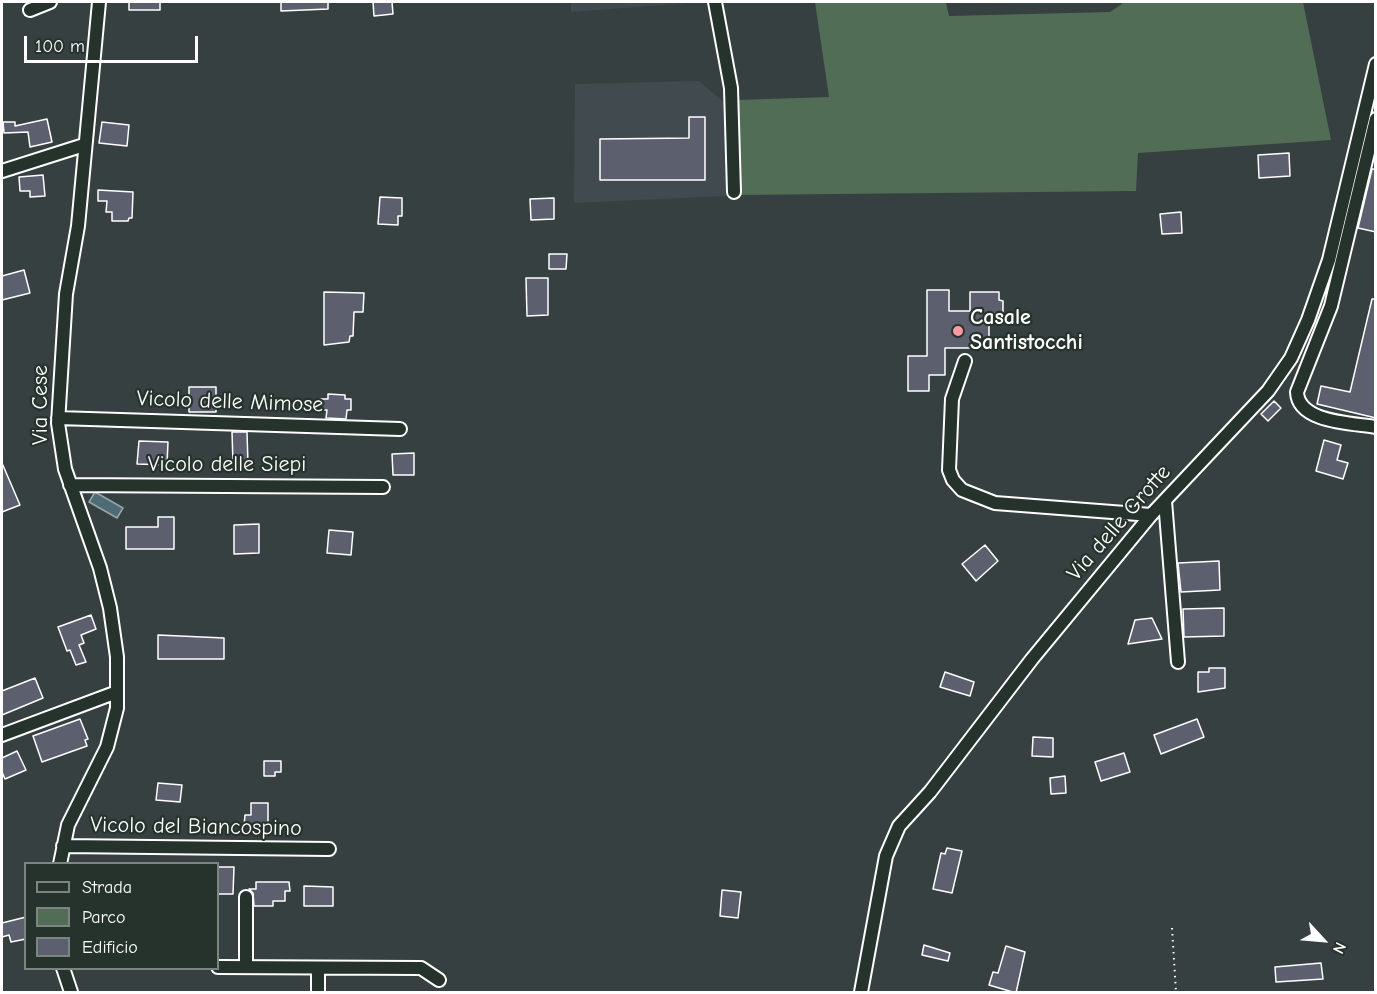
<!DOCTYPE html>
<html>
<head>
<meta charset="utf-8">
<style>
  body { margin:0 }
  #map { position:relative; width:1377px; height:994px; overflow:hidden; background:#364040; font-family:"Comic Neue",sans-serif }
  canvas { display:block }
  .frame { position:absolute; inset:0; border:3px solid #fff; pointer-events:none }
  .legend { position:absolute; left:24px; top:862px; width:195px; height:108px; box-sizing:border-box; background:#26332d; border:2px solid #7d8581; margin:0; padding:8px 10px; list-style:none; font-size:18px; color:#fff }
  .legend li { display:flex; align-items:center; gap:12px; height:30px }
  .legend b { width:30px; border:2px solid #7d8581 }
  .north { position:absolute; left:1293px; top:910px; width:60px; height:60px; -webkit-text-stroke:4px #26332d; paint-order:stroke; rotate:116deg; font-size:16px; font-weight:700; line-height:24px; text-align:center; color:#fff }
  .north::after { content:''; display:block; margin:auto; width:21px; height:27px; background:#fff; clip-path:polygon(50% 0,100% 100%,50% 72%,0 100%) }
  .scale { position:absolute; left:24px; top:36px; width:174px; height:27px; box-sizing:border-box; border:3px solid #fff; border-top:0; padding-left:8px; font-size:18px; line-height:21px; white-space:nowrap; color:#fff; -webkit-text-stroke:4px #26332d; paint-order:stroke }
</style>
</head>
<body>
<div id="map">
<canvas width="1377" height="994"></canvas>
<div class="frame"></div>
<ul class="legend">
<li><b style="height:8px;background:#26332d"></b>Strada</li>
<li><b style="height:16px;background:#516d55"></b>Parco</li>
<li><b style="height:16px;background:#5c606e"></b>Edificio</li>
</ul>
<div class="north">N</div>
<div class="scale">100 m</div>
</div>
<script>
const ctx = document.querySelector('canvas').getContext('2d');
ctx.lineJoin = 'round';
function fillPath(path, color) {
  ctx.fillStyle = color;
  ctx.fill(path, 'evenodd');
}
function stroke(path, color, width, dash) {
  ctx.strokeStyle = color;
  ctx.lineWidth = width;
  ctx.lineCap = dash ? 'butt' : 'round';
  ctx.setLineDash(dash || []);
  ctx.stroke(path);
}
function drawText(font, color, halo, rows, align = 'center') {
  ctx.font = font + ' "Comic Neue",sans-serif';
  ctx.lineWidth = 4.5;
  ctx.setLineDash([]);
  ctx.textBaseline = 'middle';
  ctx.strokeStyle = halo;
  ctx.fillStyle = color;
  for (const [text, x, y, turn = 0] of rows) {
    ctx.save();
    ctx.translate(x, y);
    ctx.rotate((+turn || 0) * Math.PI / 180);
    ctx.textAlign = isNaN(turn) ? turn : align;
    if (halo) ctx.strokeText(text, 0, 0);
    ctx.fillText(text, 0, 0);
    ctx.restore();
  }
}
fillPath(new Path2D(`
  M 571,2 L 701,2 L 571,12 Z
  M 699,81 L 727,105 L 726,196 L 574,203 L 575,84 Z`), '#414a4e');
fillPath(new Path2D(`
  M 815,2 L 946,2 L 949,16 L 1110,12 L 1122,4 L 1121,2 L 1303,2 L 1331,140 L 1138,153 L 1136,191 L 738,195 L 737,100 L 829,97 Z`), '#516d55');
const water = new Path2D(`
  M 95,492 L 123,508 L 117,518 L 89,502 Z`);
fillPath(water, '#4f6b75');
stroke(water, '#95a6ac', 1.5);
const building = new Path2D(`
  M 129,2 L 160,2 L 160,10 L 129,10 Z
  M 281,2 L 328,2 L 328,9 L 281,11 Z
  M 373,2 L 392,2 L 393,14 L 374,16 Z
  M 689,117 L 705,117 L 705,180 L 600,180 L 600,139 L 689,138 Z
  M 47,119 L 52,142 L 30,147 L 28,132 L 4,133 L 3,122 L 15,122 L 15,126 Z
  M 102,122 L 129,125 L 127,146 L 99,143 Z
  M 1289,153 L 1290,176 L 1259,178 L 1258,155 Z
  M 1372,169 L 1376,169 L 1376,232 L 1358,228 Z
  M 43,175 L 45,196 L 30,197 L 30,191 L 20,191 L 19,177 Z
  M 98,190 L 133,192 L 132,218 L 129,218 L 128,221 L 112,221 L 112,212 L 106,212 L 107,201 L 98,201 Z
  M 380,197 L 402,198 L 402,216 L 398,216 L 398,225 L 378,224 Z
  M 554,198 L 554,219 L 531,220 L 530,199 Z
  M 1181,212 L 1182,233 L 1162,234 L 1160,214 Z
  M 549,254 L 567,254 L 566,269 L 549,269 Z
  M 24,270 L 30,293 L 2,300 L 2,276 Z
  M 526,278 L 548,278 L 548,315 L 527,316 Z
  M 927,290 L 949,290 L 949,311 L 970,311 L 970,292 L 999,292 L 999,300 L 1003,301 L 1003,313 L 989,313 L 989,348 L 945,348 L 945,375 L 929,375 L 929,391 L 908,391 L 908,356 L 927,356 Z
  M 324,292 L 364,293 L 363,312 L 354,312 L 353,336 L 350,336 L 349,342 L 324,345 Z
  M 1372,299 L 1376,299 L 1376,418 L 1317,404 L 1321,386 L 1350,392 Z
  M 189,387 L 216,387 L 216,412 L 189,412 Z
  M 328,394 L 345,395 L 345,399 L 351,399 L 351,410 L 347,410 L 346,419 L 326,418 L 327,410 L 320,410 L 320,399 L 328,399 Z
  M 1274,401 L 1281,408 L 1268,421 L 1261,414 Z
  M 232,432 L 247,432 L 248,464 L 233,464 Z
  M 1324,440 L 1341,445 L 1337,460 L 1348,463 L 1343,479 L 1316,471 Z
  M 139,441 L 168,442 L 167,465 L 137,464 Z
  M 414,453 L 414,475 L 393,475 L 392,454 Z
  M 2,463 L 20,505 L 2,512 Z
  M 158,517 L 174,517 L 174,549 L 126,549 L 126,527 L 158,527 Z
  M 259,524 L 259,553 L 234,554 L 234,525 Z
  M 329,530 L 353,532 L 351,555 L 327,553 Z
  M 985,545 L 998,561 L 976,581 L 962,564 Z
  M 1219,561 L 1220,590 L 1181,592 L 1178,563 Z
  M 1224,608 L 1224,636 L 1184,637 L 1183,609 Z
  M 91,615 L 96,629 L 81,635 L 84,643 L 79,645 L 86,662 L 76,665 L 70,650 L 67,651 L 58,627 Z
  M 1152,618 L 1162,639 L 1128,644 L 1135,620 Z
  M 158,635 L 224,638 L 224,659 L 158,659 Z
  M 1209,668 L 1225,668 L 1225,688 L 1198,692 L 1198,672 L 1209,672 Z
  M 945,672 L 974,682 L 970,696 L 940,687 Z
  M 35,678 L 43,698 L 2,715 L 2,691 Z
  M 80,719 L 88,739 L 85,740 L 87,746 L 42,762 L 33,736 Z
  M 1197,719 L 1204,737 L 1161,754 L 1154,735 Z
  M 1033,737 L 1053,738 L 1053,757 L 1032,756 Z
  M 17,751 L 26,770 L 5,779 L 2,772 L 2,758 Z
  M 1124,753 L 1130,772 L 1101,781 L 1095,762 Z
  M 264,761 L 281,761 L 281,772 L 275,772 L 275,776 L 264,776 Z
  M 1065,776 L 1066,793 L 1051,794 L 1050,778 Z
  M 158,783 L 182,785 L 180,802 L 156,800 Z
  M 251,803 L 268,803 L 268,826 L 244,826 L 245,815 L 251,815 Z
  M 947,848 L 962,851 L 952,893 L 933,889 L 941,853 L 945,854 Z
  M 218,867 L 234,867 L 233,894 L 218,894 Z
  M 256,882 L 289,882 L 290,891 L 285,891 L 285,901 L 273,901 L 273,906 L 254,906 L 253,893 L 249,889 L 256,889 Z
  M 304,886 L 333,887 L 333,906 L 304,906 Z
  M 722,890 L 741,892 L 738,918 L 720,916 Z
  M 26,917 L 26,939 L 11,942 L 9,935 L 2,937 L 2,923 Z
  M 924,945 L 950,953 L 948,961 L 922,955 Z
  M 1006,946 L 1025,952 L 1016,993 L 989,985 L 993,972 L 998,973 Z
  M 1321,963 L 1323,979 L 1276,982 L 1275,967 Z`);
fillPath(building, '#5c606e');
stroke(building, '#fff', 1.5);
const minor = new Path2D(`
  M 715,2 L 731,88 L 734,192
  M 30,10 L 50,2
  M 1376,119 L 1331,306 L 1297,392 C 1298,423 1353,423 1376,427
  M 2,171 L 84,145
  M 965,361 L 952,399 L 949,470 L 953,480 L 962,490 L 995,503 L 1151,515
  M 58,418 L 400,429
  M 70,485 L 383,487
  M 1165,501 L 1178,662
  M 2,735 L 117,692
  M 63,846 L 329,849
  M 60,864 L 68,825 L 107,747 L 117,708 L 117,657 L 110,608 L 100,568 L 65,469 L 58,423 L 66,294 L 78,226 L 99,2
  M 246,897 L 246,967
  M 218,967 L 421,968 L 439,980
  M 63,968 L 71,992
  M 318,992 L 318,968
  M 861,992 L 886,856 L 899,826 L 930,792 L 1032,659 L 1151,515 L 1268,391 L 1291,358 L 1308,320 L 1329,260 L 1376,64`);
stroke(minor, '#fff', 16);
stroke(new Path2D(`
  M 1172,928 L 1176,992`), '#fff', 2, [1.5, 4.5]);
stroke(minor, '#26332d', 12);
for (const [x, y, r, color] of [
  [958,331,6,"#ff9aa2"]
]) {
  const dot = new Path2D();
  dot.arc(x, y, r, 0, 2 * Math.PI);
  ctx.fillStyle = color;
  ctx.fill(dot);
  stroke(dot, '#26332d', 2);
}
drawText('bold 22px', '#fff', '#26332d', [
  ["Casale",970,318],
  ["Santistocchi",970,343]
], 'left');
drawText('22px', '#fff', '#26332d', [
  ["Vicolo delle Mimose",230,402,2],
  ["Via Cese",41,405,-90],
  ["Vicolo delle Siepi",227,465],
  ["Via delle Grotte",1119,523,-49],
  ["Vicolo del Biancospino",196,827,1]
]);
</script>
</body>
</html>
